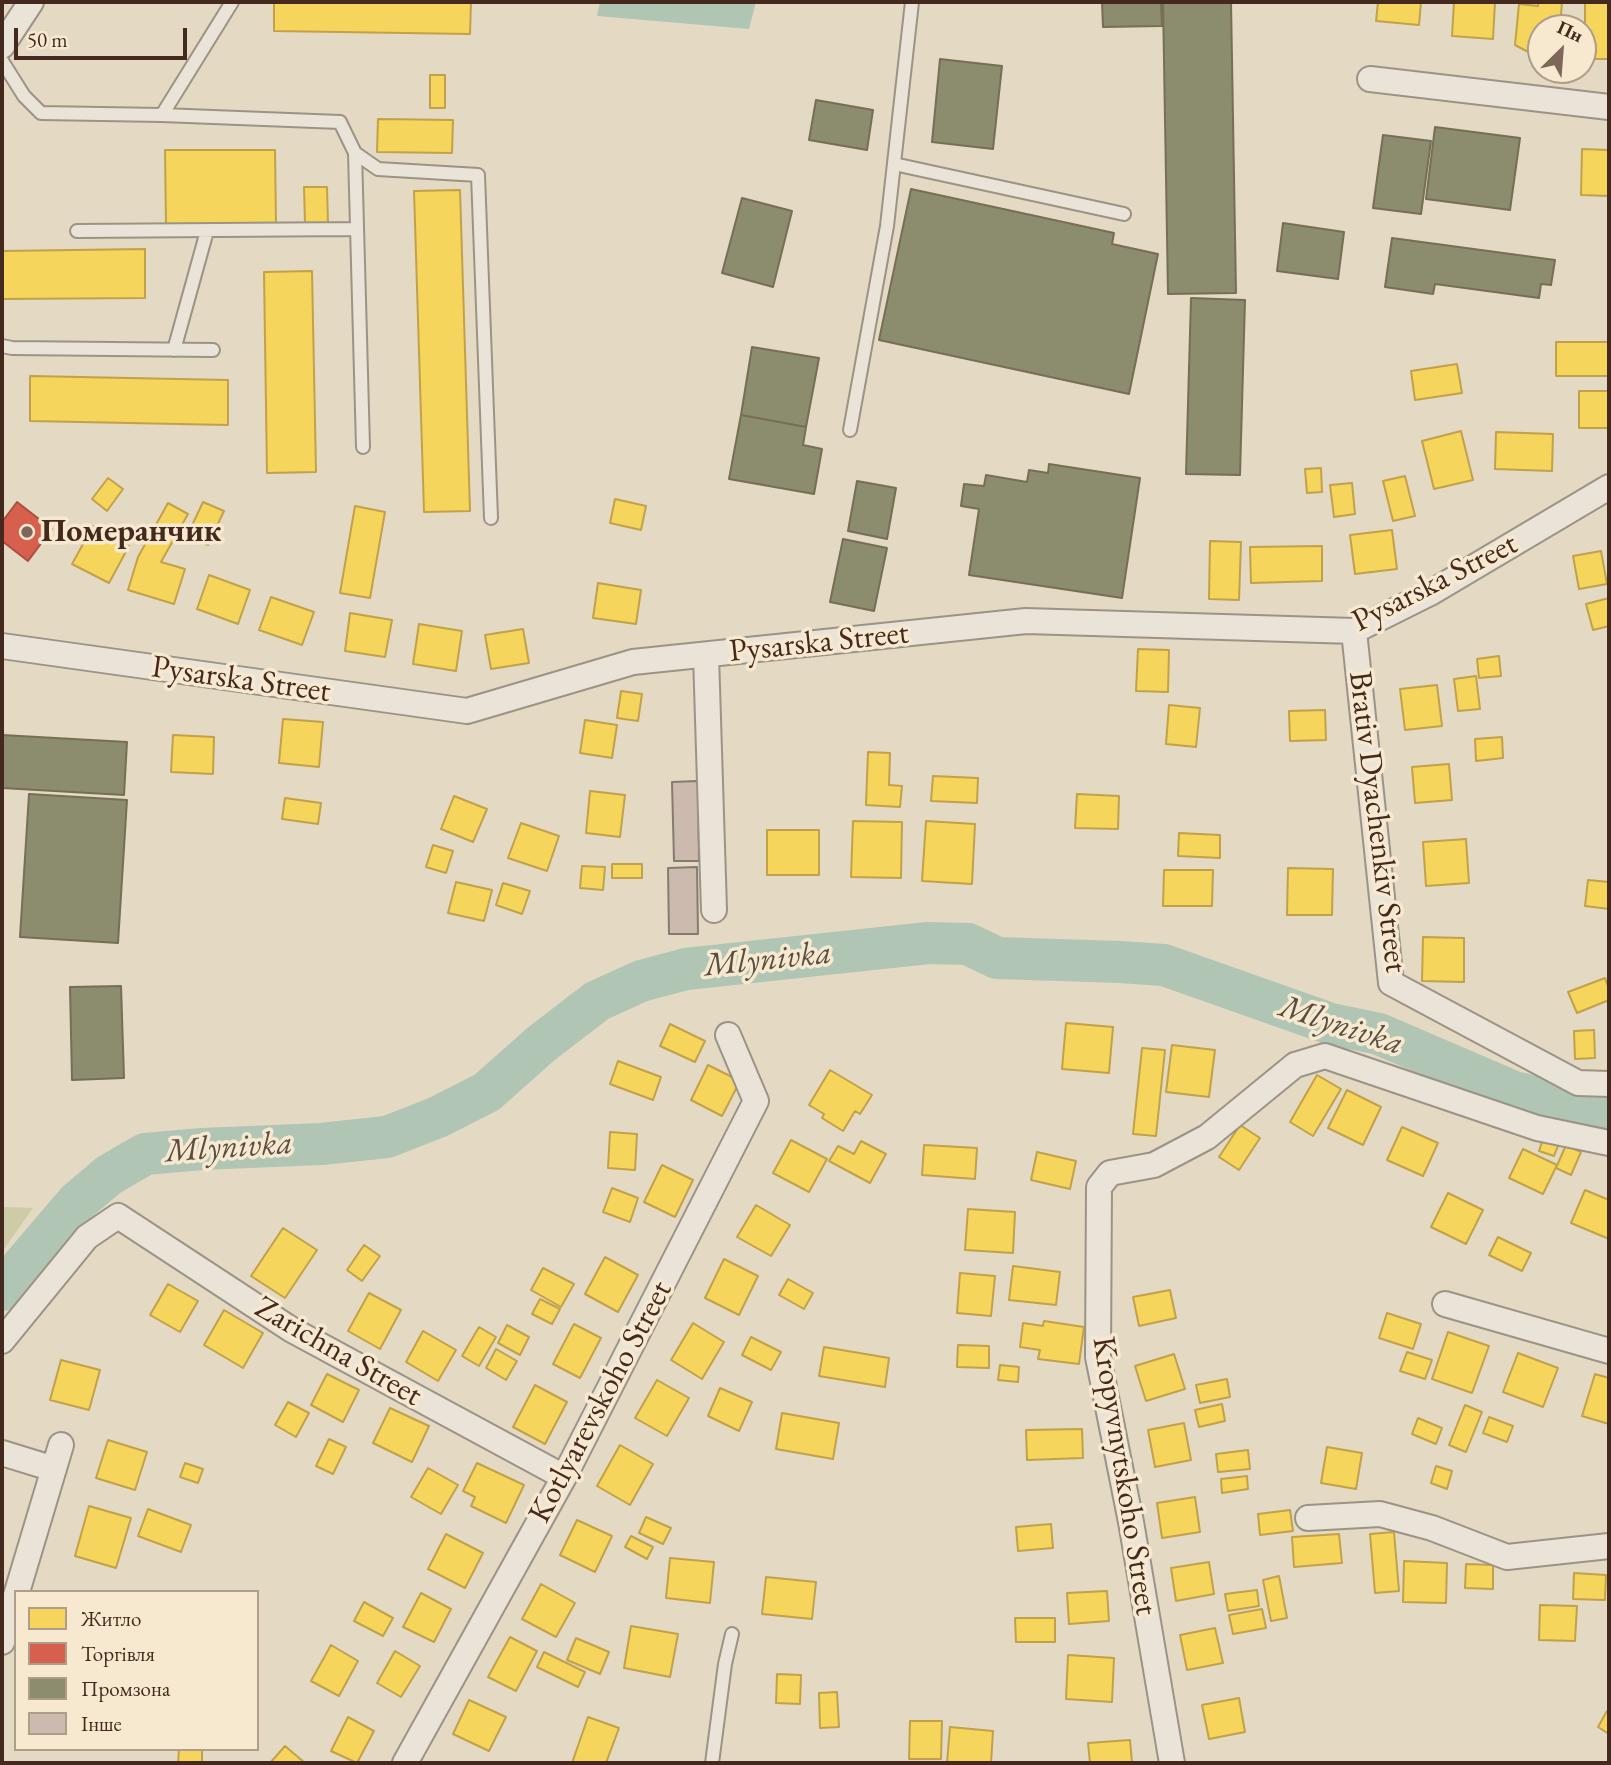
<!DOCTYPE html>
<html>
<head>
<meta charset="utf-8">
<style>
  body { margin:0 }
  #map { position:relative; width:1611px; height:1765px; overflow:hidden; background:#e4d9c3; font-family:"EB Garamond",serif }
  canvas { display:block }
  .frame { position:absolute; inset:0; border:4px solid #45291e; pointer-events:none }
  .legend { position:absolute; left:14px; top:1590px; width:245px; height:161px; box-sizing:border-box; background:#f6e9d0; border:2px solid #af9c89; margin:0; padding:9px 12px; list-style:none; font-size:21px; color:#45291e }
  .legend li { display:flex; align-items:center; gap:14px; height:35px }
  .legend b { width:35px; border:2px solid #af9c89 }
  .north { position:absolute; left:1527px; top:14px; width:70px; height:70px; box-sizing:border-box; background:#f6e9d0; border:2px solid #af9c89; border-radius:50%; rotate:25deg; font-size:19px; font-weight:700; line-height:28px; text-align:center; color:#45291e }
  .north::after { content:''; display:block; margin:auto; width:24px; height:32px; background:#7d6758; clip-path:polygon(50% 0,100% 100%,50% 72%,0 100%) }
  .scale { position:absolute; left:14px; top:28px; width:173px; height:32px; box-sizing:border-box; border:4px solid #45291e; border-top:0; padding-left:9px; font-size:21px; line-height:24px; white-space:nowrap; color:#45291e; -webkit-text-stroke:5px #f6e9d0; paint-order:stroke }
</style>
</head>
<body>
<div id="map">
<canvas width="1611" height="1765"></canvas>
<div class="frame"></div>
<ul class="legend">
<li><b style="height:19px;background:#f6d55c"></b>Житло</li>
<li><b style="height:19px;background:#d6604d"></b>Торгівля</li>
<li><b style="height:19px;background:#8c8c6e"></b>Промзона</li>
<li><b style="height:19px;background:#cdbaae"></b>Інше</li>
</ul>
<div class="north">Пн</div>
<div class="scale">50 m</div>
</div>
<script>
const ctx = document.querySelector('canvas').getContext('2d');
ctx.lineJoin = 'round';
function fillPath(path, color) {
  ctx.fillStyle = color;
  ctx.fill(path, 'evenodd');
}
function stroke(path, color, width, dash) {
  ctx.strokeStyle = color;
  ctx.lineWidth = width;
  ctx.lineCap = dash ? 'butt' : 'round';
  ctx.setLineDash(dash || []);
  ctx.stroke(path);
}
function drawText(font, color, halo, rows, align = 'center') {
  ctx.font = font + ' "EB Garamond",serif';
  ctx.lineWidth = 7;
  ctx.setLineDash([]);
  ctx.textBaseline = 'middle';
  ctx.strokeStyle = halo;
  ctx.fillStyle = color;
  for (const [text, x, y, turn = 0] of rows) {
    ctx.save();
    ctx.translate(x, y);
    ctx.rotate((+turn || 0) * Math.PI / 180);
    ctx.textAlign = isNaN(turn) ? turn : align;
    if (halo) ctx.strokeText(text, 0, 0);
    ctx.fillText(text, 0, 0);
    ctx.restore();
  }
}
fillPath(new Path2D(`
  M 2,1207 L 33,1208 L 2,1252 Z`), '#cccca6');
fillPath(new Path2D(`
  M 600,2 L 756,2 L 749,29 L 597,16 Z`), '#b1c5b4');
const homes = new Path2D(`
  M 274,2 L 471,2 L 470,34 L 274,31 Z
  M 1378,2 L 1421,2 L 1419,25 L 1376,21 Z
  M 1454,2 L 1495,2 L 1493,39 L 1452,36 Z
  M 1538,2 L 1562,2 L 1560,28 L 1541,28 L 1541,53 L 1534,55 L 1515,45 L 1519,4 L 1538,6 Z
  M 1585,2 L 1609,2 L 1609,59 L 1585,59 Z
  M 430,75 L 445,75 L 445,108 L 430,108 Z
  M 378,119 L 453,120 L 452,153 L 377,152 Z
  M 1582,149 L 1609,150 L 1609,196 L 1581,195 Z
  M 165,150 L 275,150 L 276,225 L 166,225 Z
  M 304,187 L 327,187 L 328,224 L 305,224 Z
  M 460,190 L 470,511 L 424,512 L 414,191 Z
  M 145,249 L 145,298 L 2,299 L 2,251 Z
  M 312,271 L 316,472 L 267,473 L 264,272 Z
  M 1556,342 L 1608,342 L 1609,376 L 1556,376 Z
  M 1457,364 L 1462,393 L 1415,400 L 1411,371 Z
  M 30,376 L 228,380 L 228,425 L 30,421 Z
  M 1579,391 L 1609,391 L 1609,428 L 1579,428 Z
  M 1461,431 L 1473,480 L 1434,489 L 1422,441 Z
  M 1496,432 L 1553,434 L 1552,471 L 1495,469 Z
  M 1321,468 L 1322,492 L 1307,493 L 1305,469 Z
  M 1405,476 L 1415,516 L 1393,521 L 1383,481 Z
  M 108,478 L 123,489 L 107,511 L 92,499 Z
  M 1352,483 L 1355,514 L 1334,517 L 1330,485 Z
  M 615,499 L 646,506 L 641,530 L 610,523 Z
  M 203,502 L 224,511 L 208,545 L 187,536 Z
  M 168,503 L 188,514 L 161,562 L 185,569 L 174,604 L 128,590 L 138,557 Z
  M 355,506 L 385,512 L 370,598 L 340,593 Z
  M 93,526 L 129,546 L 109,583 L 72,564 Z
  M 1392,530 L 1397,569 L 1355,574 L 1350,535 Z
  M 1210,541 L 1241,542 L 1239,600 L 1209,599 Z
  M 1322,546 L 1322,581 L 1251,583 L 1250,547 Z
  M 1601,551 L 1607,584 L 1579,589 L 1573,556 Z
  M 209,575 L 250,590 L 238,624 L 197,609 Z
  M 598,583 L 641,590 L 636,624 L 593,618 Z
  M 271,597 L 314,612 L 302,645 L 259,630 Z
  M 1609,598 L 1609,626 L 1593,630 L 1586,604 Z
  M 350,613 L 392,620 L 385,657 L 345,651 Z
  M 419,624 L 462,631 L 456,671 L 413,664 Z
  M 523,629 L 529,663 L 491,669 L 485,635 Z
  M 1138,649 L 1169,650 L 1168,692 L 1136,691 Z
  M 1499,656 L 1501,676 L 1479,678 L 1477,659 Z
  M 1476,676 L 1480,709 L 1458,711 L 1454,679 Z
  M 1437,685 L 1442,726 L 1405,730 L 1400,689 Z
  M 621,691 L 642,694 L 638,721 L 617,718 Z
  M 1169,705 L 1200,708 L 1196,747 L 1166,744 Z
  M 1325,710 L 1326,740 L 1290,741 L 1289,711 Z
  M 283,719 L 323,722 L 319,767 L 279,763 Z
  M 585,720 L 617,725 L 612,758 L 580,753 Z
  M 173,735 L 214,737 L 213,774 L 171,772 Z
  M 1502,737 L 1503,758 L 1476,761 L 1475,739 Z
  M 868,752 L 890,753 L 889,785 L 902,786 L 900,807 L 866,805 Z
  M 1449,764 L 1452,800 L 1415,803 L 1412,767 Z
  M 933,776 L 978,778 L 977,803 L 931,801 Z
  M 590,791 L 625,795 L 620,837 L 586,833 Z
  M 1077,794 L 1119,796 L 1118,829 L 1075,828 Z
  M 454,796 L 487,809 L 473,842 L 441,829 Z
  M 285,798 L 321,803 L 318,824 L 282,819 Z
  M 853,821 L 902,822 L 901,878 L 851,877 Z
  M 926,821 L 975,824 L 972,884 L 922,881 Z
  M 521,823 L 559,836 L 547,871 L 508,858 Z
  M 767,830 L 819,830 L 819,875 L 767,875 Z
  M 1179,833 L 1220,835 L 1220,858 L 1178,856 Z
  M 1466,839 L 1469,883 L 1426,886 L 1423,842 Z
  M 433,845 L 453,851 L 446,873 L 426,867 Z
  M 612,864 L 642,864 L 642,878 L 612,878 Z
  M 582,866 L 605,867 L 603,890 L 580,888 Z
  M 1288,868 L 1333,869 L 1332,915 L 1287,915 Z
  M 1164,870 L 1213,870 L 1212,906 L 1163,906 Z
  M 1588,880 L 1609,882 L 1609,909 L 1585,906 Z
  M 456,882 L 492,890 L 484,921 L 448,913 Z
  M 503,883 L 530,891 L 522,914 L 496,905 Z
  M 1423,937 L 1464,938 L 1464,982 L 1422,981 Z
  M 1605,978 L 1609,989 L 1609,1000 L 1577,1013 L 1568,992 Z
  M 1066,1023 L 1113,1027 L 1109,1073 L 1062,1069 Z
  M 670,1024 L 705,1041 L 695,1062 L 660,1046 Z
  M 1594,1030 L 1595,1058 L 1575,1059 L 1574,1031 Z
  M 1172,1045 L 1215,1050 L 1209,1097 L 1166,1092 Z
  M 1142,1048 L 1165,1050 L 1156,1136 L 1133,1134 Z
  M 618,1061 L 661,1077 L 653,1100 L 610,1084 Z
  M 708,1065 L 740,1081 L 722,1116 L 691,1100 Z
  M 830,1070 L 872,1095 L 860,1114 L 855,1111 L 843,1131 L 822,1118 L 824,1114 L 809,1105 Z
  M 1317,1075 L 1341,1089 L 1313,1136 L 1290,1122 Z
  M 1347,1090 L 1381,1107 L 1363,1145 L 1328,1128 Z
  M 1240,1125 L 1260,1138 L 1239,1170 L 1219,1157 Z
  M 1402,1127 L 1438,1143 L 1423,1176 L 1387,1160 Z
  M 610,1132 L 637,1134 L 635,1170 L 608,1168 Z
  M 1544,1136 L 1560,1141 L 1554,1156 L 1539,1151 Z
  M 791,1140 L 827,1159 L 809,1192 L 773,1173 Z
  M 861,1141 L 886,1154 L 870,1183 L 829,1161 L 838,1146 L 854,1154 Z
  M 924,1145 L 977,1148 L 975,1179 L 922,1175 Z
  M 1566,1145 L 1581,1152 L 1571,1175 L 1556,1168 Z
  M 1523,1149 L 1557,1165 L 1543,1194 L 1509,1178 Z
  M 1037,1152 L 1076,1161 L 1070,1189 L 1031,1180 Z
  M 662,1165 L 693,1180 L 675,1217 L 644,1202 Z
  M 612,1188 L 638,1198 L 630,1222 L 603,1212 Z
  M 1585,1190 L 1609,1200 L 1609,1239 L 1571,1223 Z
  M 1448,1193 L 1483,1210 L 1466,1244 L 1431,1227 Z
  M 756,1205 L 790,1225 L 771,1256 L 737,1237 Z
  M 968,1209 L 1015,1212 L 1013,1253 L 965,1250 Z
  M 283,1228 L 317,1250 L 285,1298 L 251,1276 Z
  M 1498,1237 L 1531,1253 L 1522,1271 L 1489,1255 Z
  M 364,1245 L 380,1256 L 362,1281 L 347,1270 Z
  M 605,1257 L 638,1275 L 618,1312 L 585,1294 Z
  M 724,1259 L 758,1276 L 739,1315 L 705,1298 Z
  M 1013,1266 L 1060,1272 L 1056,1305 L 1009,1300 Z
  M 543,1268 L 574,1284 L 561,1307 L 531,1290 Z
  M 960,1273 L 995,1276 L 991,1316 L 957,1313 Z
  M 788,1279 L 813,1293 L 804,1309 L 779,1295 Z
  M 168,1284 L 198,1301 L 180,1332 L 150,1315 Z
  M 1170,1290 L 1176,1318 L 1139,1326 L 1133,1297 Z
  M 369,1293 L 401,1310 L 380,1349 L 348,1331 Z
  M 540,1299 L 560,1309 L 552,1324 L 532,1314 Z
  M 224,1310 L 263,1333 L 243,1368 L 204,1345 Z
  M 1387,1313 L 1421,1324 L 1413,1349 L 1379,1338 Z
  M 1044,1321 L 1084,1327 L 1079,1364 L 1038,1359 L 1040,1350 L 1020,1347 L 1023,1323 L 1043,1326 Z
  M 693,1323 L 724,1342 L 702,1379 L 671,1360 Z
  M 574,1324 L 601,1338 L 580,1378 L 553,1364 Z
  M 507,1325 L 529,1337 L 520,1355 L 498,1343 Z
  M 479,1327 L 496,1337 L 479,1366 L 462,1356 Z
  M 423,1331 L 456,1350 L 438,1381 L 406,1362 Z
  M 1448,1332 L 1489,1346 L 1472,1393 L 1432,1379 Z
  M 751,1337 L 781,1352 L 771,1370 L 742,1355 Z
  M 958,1345 L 989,1346 L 989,1368 L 957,1367 Z
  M 824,1347 L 889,1358 L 885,1387 L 819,1376 Z
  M 496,1349 L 517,1361 L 506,1380 L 486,1368 Z
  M 1407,1352 L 1432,1360 L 1425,1379 L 1400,1371 Z
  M 1518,1353 L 1558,1368 L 1543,1407 L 1503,1392 Z
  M 1174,1354 L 1185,1389 L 1146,1401 L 1135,1366 Z
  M 61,1360 L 100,1370 L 89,1410 L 50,1400 Z
  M 1000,1365 L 1019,1367 L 1018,1382 L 998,1380 Z
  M 327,1374 L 359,1390 L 343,1422 L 311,1405 Z
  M 1595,1374 L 1609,1378 L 1609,1424 L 1582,1416 Z
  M 1227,1379 L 1230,1397 L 1200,1403 L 1196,1385 Z
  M 657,1380 L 689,1398 L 667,1436 L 635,1418 Z
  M 535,1385 L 567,1402 L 545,1444 L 513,1427 Z
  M 720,1388 L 752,1402 L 739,1431 L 708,1416 Z
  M 288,1402 L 309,1413 L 296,1437 L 275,1425 Z
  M 1222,1404 L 1225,1421 L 1199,1427 L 1195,1410 Z
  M 1465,1405 L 1482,1412 L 1466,1452 L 1449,1445 Z
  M 390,1408 L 429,1426 L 412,1462 L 373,1443 Z
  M 782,1413 L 839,1423 L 833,1459 L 776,1449 Z
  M 1489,1417 L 1513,1426 L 1507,1442 L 1483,1433 Z
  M 1418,1418 L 1442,1428 L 1436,1444 L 1412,1434 Z
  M 1184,1423 L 1191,1460 L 1155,1467 L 1148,1430 Z
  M 1082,1429 L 1083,1458 L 1027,1460 L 1026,1430 Z
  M 329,1439 L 346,1447 L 333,1474 L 316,1466 Z
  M 108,1440 L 147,1452 L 135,1490 L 96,1478 Z
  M 620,1445 L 653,1464 L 630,1505 L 597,1486 Z
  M 1327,1447 L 1362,1453 L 1356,1489 L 1321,1483 Z
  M 1248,1450 L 1250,1469 L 1218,1472 L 1216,1454 Z
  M 185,1463 L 203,1469 L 198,1483 L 180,1477 Z
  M 477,1463 L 524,1485 L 506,1523 L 471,1506 L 475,1497 L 463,1491 Z
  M 1436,1466 L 1452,1471 L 1447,1489 L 1431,1483 Z
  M 428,1468 L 458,1485 L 441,1514 L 411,1497 Z
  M 1247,1476 L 1248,1489 L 1222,1493 L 1221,1479 Z
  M 1195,1497 L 1200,1532 L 1162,1538 L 1157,1503 Z
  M 89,1506 L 131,1518 L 116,1568 L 75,1556 Z
  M 148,1509 L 191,1525 L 181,1552 L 138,1536 Z
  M 1290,1510 L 1293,1531 L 1260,1535 L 1258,1514 Z
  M 646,1517 L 671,1528 L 663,1544 L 639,1533 Z
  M 577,1520 L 612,1536 L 595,1572 L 560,1555 Z
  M 1051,1524 L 1053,1548 L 1018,1551 L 1016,1527 Z
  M 1394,1532 L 1399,1591 L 1375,1593 L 1370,1534 Z
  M 446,1534 L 483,1553 L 465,1588 L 428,1569 Z
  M 1339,1534 L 1342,1563 L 1294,1567 L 1292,1537 Z
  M 631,1536 L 653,1547 L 647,1559 L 625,1547 Z
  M 670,1558 L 714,1562 L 710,1603 L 666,1598 Z
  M 1404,1561 L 1447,1563 L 1446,1603 L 1403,1602 Z
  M 1209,1562 L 1214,1594 L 1176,1601 L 1171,1568 Z
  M 1466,1564 L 1493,1565 L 1493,1589 L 1465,1588 Z
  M 1574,1573 L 1606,1575 L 1605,1600 L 1573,1599 Z
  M 1279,1576 L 1287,1618 L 1271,1621 L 1263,1580 Z
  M 766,1577 L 816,1582 L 812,1619 L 762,1614 Z
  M 541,1584 L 575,1603 L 556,1637 L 522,1619 Z
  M 1257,1590 L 1259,1606 L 1228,1611 L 1225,1594 Z
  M 1107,1591 L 1109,1621 L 1069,1624 L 1067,1593 Z
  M 421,1593 L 451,1609 L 434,1642 L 403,1627 Z
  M 364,1602 L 393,1618 L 383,1636 L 354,1621 Z
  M 1540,1605 L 1577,1606 L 1575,1641 L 1539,1640 Z
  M 1262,1609 L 1266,1628 L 1233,1634 L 1229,1615 Z
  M 1015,1618 L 1055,1618 L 1055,1642 L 1016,1642 Z
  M 631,1626 L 678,1634 L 670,1677 L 624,1668 Z
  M 1215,1628 L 1223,1663 L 1187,1670 L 1180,1635 Z
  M 510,1637 L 537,1651 L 516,1691 L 488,1677 Z
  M 576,1638 L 609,1652 L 600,1674 L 567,1660 Z
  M 331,1645 L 358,1661 L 339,1696 L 311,1681 Z
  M 395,1651 L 420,1666 L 401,1697 L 377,1683 Z
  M 544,1652 L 585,1672 L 578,1687 L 537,1667 Z
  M 1068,1655 L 1114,1658 L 1112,1702 L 1066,1699 Z
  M 777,1674 L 801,1675 L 800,1704 L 776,1703 Z
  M 837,1692 L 839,1727 L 820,1728 L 819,1693 Z
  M 1239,1698 L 1245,1732 L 1209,1739 L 1202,1705 Z
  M 469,1700 L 506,1717 L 489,1751 L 453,1734 Z
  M 1607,1711 L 1609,1712 L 1609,1734 L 1598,1727 Z
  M 348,1717 L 374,1731 L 357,1763 L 331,1751 Z
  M 588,1717 L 619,1728 L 606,1763 L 572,1763 Z
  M 910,1721 L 942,1721 L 941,1759 L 909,1759 Z
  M 950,1727 L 993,1731 L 991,1763 L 947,1763 Z
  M 1130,1740 L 1132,1763 L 1090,1763 L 1088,1743 Z
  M 285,1746 L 305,1763 L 270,1763 Z
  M 179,1749 L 202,1749 L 202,1763 L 178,1763 Z`);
fillPath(homes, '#f6d55c');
stroke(homes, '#c1a149', 2);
const shops = new Path2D(`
  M 17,502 L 52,529 L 28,561 L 2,541 L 2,522 Z`);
fillPath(shops, '#d6604d');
stroke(shops, '#aa503f', 2);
const industry = new Path2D(`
  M 1102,2 L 1161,2 L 1162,26 L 1103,27 Z
  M 1163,2 L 1231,2 L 1236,293 L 1168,294 Z
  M 940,59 L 1002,66 L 993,149 L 932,142 Z
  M 816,100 L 873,110 L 867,150 L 809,140 Z
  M 1435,127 L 1520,138 L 1510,210 L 1426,199 Z
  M 1383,135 L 1431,141 L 1421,214 L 1373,208 Z
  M 911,189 L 1114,233 L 1112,244 L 1158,254 L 1129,394 L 879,340 Z
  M 742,198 L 792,211 L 773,287 L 722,273 Z
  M 1283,223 L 1344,232 L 1338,279 L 1277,271 Z
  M 1392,238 L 1555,260 L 1551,285 L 1541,284 L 1539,298 L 1435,284 L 1433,294 L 1385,287 Z
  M 1191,298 L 1245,300 L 1240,475 L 1186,474 Z
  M 752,347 L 819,358 L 806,427 L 741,415 Z
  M 741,415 L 806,427 L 803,445 L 822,449 L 814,494 L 729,479 Z
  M 1049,464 L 1140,478 L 1122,598 L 969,575 L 979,509 L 961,506 L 964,484 L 984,486 L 986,475 L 1027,482 L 1029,470 L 1048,473 Z
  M 857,481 L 896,488 L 887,539 L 848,531 Z
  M 843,539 L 887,548 L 874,611 L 830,602 Z
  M 2,735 L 127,742 L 124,795 L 2,788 Z
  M 29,794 L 127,800 L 118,943 L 20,937 Z
  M 121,986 L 124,1078 L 72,1080 L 70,987 Z`);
fillPath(industry, '#8c8c6e');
stroke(industry, '#776e56', 2);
stroke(new Path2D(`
  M 2,1290 L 77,1202 L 109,1175 L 145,1154 L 202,1149 L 321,1144 L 387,1137 L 438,1117 L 487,1092 L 541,1044 L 597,1001 L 641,981 L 686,969 L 928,943 L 968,944 L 997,958 L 1120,962 L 1164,965 L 1331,1024 L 1379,1034 L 1514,1092 L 1609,1114`), '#b1c5b4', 42);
const building = new Path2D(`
  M 698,781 L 699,861 L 674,861 L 672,782 Z
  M 697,867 L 698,934 L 669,934 L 668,868 Z`);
fillPath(building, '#cdbaae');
stroke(building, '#857c6f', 2);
const service = new Path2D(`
  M 2,61 L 24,96 L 41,113 L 162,115 L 232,2
  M 162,115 L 340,122 L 355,153 L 363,447
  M 355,153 L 378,169 L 478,175 L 491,518
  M 894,164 L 1124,214
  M 77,231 L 357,229
  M 2,346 L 12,348 L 213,350
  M 174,350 L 207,231
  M 850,430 L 887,226 L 912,2
  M 712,1763 L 725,1664 L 732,1634`);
const minor = new Path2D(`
  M 2,46 L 31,2
  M 1370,79 L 1609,107
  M 1354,631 L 1391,983 L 1578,1083 L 1609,1084
  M 2,646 L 467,711 L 633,662 L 1026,621 L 1354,631 L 1432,592 L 1609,487
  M 706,655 L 714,910
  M 1445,1304 L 1609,1351
  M 2,1341 L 87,1237 L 118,1216 L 292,1330 L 564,1477
  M 2,1453 L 54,1469
  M 1308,1518 L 1380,1514 L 1432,1528 L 1507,1557 L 1609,1546
  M 17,1592 L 61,1445
  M 2,1642 L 16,1595
  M 405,1763 L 564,1477 L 756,1101 L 728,1035
  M 1172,1763 L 1131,1522 L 1098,1357 L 1099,1187 L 1110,1173 L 1154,1165 L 1207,1137 L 1295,1065 L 1325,1056 L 1537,1128 L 1609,1143`);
stroke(service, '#9c9385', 16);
stroke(minor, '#9c9385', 28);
stroke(service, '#e9e3d8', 12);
stroke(minor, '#e9e3d8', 24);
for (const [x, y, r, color] of [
  [27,532,7,"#7d6758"]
]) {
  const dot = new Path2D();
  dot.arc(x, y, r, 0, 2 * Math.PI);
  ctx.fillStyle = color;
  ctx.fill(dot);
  stroke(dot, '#f6e9d0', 2.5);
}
drawText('bold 32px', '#45291e', '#f6e9d0', [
  ["Померанчик",41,532]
], 'left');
drawText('32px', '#45291e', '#f6e9d0', [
  ["Pysarska Street",1435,583,-27],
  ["Pysarska Street",819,643,-6],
  ["Pysarska Street",241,680,8],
  ["Brativ Dyachenkiv Street",1377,822,83],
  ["Zarichna Street",338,1352,30],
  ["Kotlyarevskoho Street",601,1402,-62],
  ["Kropyvnytskoho Street",1124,1476,81]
]);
drawText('italic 33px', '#5a4e42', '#f6e9d0', [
  ["Mlynivka",768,960,-6],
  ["Mlynivka",1341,1026,18],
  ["Mlynivka",229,1148,-4]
]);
</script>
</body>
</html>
